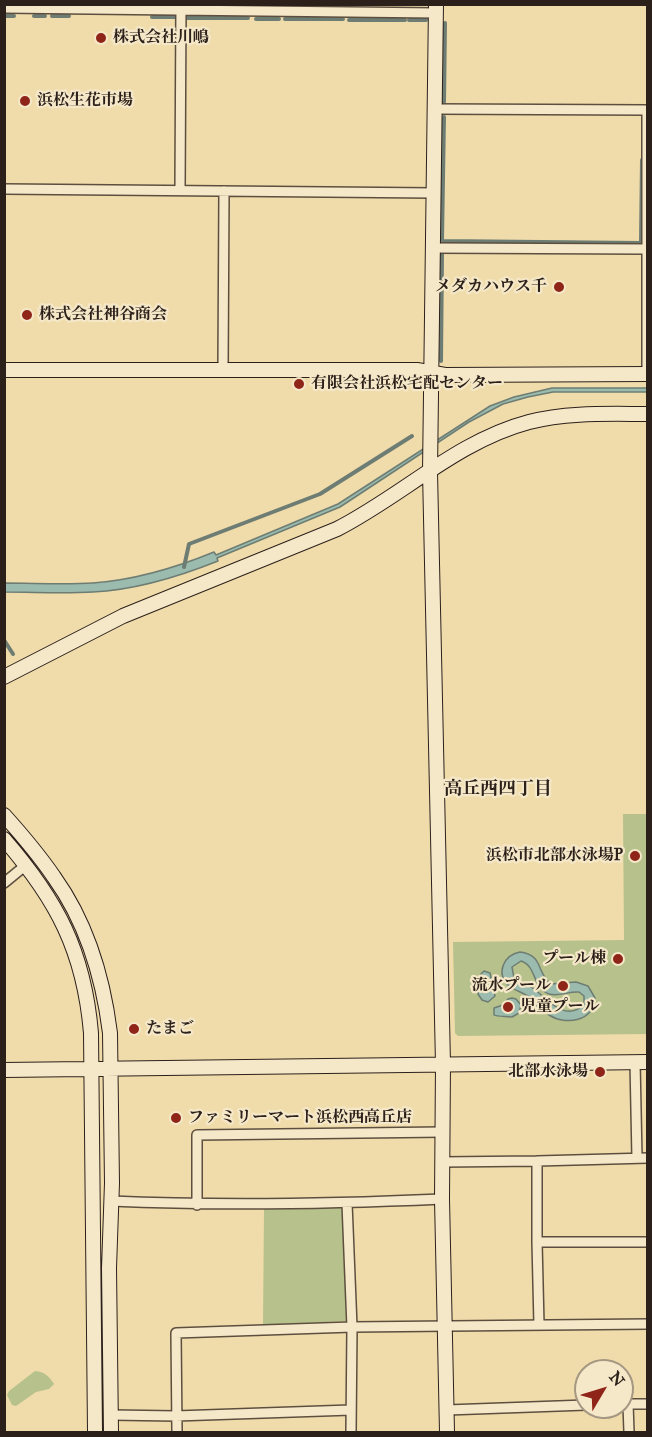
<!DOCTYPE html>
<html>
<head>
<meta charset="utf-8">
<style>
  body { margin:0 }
  #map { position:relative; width:652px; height:1437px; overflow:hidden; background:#f0dcab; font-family:"IM FELL Great Primer",serif }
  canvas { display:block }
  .frame { position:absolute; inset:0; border:6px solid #2c201b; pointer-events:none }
  .north { position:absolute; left:574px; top:1359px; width:60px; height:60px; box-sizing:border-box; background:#f5e8c8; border:2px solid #a59883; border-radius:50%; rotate:52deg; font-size:16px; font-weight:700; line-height:24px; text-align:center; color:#2c201b }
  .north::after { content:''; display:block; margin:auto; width:21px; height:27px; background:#8f2418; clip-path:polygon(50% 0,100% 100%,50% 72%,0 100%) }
</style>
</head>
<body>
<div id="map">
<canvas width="652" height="1437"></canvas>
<div class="frame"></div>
<div class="north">N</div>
</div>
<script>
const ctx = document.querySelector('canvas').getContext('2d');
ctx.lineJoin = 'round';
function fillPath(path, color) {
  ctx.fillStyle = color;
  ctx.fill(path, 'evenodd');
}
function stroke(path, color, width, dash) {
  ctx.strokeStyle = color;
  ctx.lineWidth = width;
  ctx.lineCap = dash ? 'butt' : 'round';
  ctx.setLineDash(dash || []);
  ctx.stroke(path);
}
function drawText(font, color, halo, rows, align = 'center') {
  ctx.font = font + ' "IM FELL Great Primer","Noto Serif JP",serif';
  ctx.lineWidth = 4.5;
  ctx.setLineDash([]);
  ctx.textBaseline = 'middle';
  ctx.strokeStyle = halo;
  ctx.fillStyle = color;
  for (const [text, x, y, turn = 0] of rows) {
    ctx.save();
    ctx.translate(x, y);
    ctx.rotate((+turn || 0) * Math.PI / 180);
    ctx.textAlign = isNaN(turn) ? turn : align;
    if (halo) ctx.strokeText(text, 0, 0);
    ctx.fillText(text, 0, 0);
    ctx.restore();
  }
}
fillPath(new Path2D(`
  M 623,814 L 647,814 L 647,1034 L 458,1036 L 455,1033 L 453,942 L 624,940 Z
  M 344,1206 L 346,1321 L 263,1325 L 264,1208 Z
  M 35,1371 C 45,1372 49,1376 54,1384 L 49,1389 L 36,1392 L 16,1406 L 12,1405 L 7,1395 L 9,1391 Z`), '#b7c18b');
const water = new Path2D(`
  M 552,388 L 647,388 L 647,392 L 553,392 L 528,397 L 503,404 L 469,422 L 340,507 L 217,558 L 218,561 C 178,577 136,590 93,592 C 63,594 34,592 5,592 L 5,583 C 34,583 64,585 93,583 C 135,580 175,568 214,552 L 216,555 L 338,504 L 490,406 L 514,397 Z
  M 520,952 C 544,955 536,973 551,984 L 576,982 L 588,986 L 595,998 C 594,1021 566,1026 549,1015 C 545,1012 537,1007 534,1004 C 532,1002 532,999 529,997 C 523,992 515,991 509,986 C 495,973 504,955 520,952 ZM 521,961 C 537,966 532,988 549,994 C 559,997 569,991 579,992 L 584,996 L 584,1005 C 564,1022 549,1000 534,989 C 527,984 521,982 514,978 L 512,967 Z
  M 484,971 L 490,973 L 495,996 L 488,1002 L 482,1000 L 478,994 L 480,975 Z
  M 512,998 L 516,999 L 521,1005 L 519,1013 L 512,1017 C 508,1016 497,1017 494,1015 L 494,1008 L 503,1005 L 508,999 Z`);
fillPath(water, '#9abbad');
stroke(water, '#6e7d73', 1.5);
stroke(new Path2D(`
  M 4,16 L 14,16
  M 34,16 L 45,16
  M 52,16 L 69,16
  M 152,17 L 178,17
  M 184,18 L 248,18
  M 256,19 L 279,19
  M 285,19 L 343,19
  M 349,20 L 405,20
  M 409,20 L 426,20
  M 444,102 L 445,23
  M 442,240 L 444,117
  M 443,241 L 640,243
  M 641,242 L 642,160
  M 441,361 L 442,254
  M 184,567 L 189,544 L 320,494 L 412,436
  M 4,640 L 13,654`), '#6e7d73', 4);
const street = new Path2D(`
  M 4,8 L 436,13
  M 435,109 L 648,110
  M 4,189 L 434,193
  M 180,190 L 181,4
  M 433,248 L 648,249
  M 223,370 L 224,191
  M 647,374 L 647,110
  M 4,883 L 26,865
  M 635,1062 L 637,1158
  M 537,1161 L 648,1158
  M 442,1162 L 537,1161 L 537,1242 L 648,1242
  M 111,1201 C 222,1206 331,1204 442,1199
  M 347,1203 L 352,1327 L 351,1432
  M 197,1205 L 197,1135 L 443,1132
  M 537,1242 L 539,1325
  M 623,1404 L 648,1404
  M 628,1404 L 629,1432
  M 447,1410 L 586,1405
  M 111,1415 L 176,1416 L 351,1410
  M 177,1432 L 176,1333 L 352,1327 L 648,1324`);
const secondary = new Path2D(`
  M 436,4 L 430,472 L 443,1064 L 442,1199 L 447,1432
  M 4,370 L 417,370 L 445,375 L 648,374
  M 4,677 L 123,616 L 337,529 C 402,496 457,441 529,422 C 567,412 608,414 648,414
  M 4,815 C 22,835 39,855 54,877 C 87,923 103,977 110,1033 L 112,1183 L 109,1268 L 111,1432
  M 4,839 C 57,900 84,951 91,1033 L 95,1432
  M 4,1070 L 648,1062`);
stroke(street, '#5d4f3f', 12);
stroke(secondary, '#2c201b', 16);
stroke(street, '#f5e8c8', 9);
stroke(secondary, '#f5e8c8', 14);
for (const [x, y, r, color] of [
  [101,38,6,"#8f2418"],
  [25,101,6,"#8f2418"],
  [559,287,6,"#8f2418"],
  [27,315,6,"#8f2418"],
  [299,384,6,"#8f2418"],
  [635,856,6,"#8f2418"],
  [618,959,6,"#8f2418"],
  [563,986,6,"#8f2418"],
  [508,1007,6,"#8f2418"],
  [134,1029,6,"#8f2418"],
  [600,1072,6,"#8f2418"],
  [176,1118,6,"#8f2418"]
]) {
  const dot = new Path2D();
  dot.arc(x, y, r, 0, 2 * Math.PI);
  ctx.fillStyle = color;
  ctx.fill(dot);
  stroke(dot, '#f5e8c8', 2);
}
drawText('bold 16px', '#2c201b', '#f5e8c8', [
  ["株式会社川嶋",113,38],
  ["浜松生花市場",37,101],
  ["メダカハウス千",547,287,"right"],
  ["株式会社神谷商会",39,315],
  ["有限会社浜松宅配センター",311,384],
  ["浜松市北部水泳場P",623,856,"right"],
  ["プール棟",606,959,"right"],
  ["流水プール",551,986,"right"],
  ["児童プール",520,1007],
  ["たまご",146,1029],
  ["北部水泳場",588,1072,"right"],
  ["ファミリーマート浜松西高丘店",188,1118]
], 'left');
drawText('bold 18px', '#2c201b', '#f5e8c8', [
  ["高丘西四丁目",498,790]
]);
</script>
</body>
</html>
